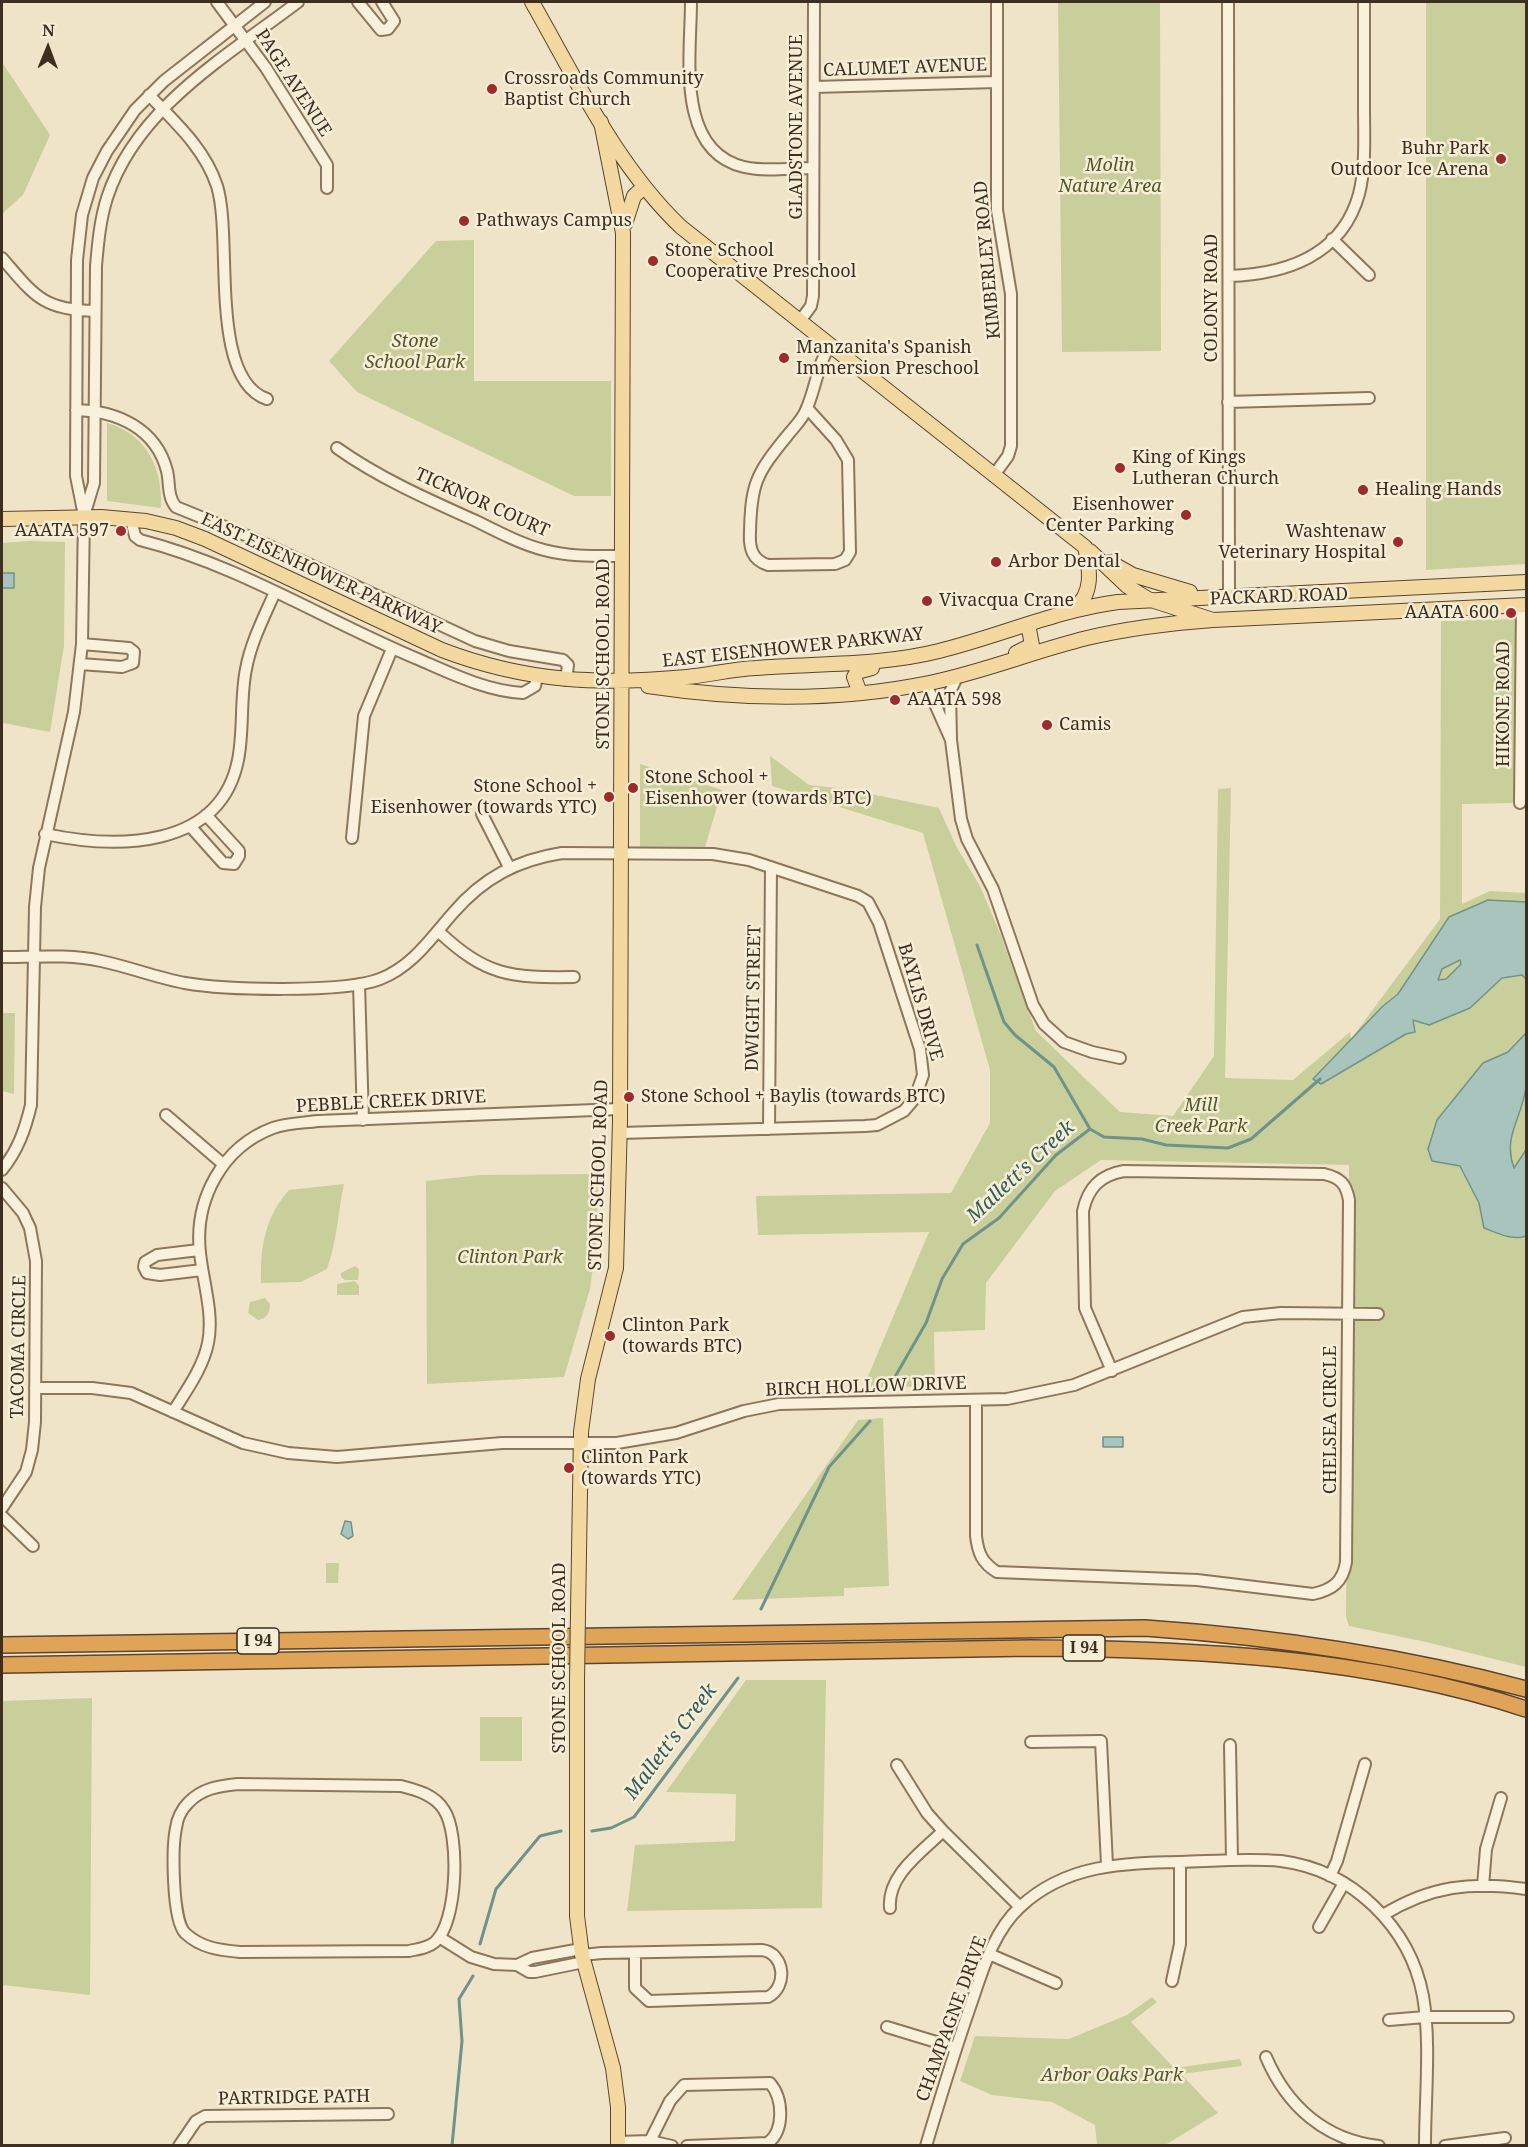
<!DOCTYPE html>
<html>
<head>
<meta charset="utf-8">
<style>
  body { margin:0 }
  #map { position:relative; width:1528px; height:2147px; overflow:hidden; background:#f0e4c8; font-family:"Noto Serif",serif }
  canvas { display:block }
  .frame { position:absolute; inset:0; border:3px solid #3d2e20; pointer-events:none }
  .north { position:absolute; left:18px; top:18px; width:60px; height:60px; -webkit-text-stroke:4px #f7eed8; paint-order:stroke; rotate:1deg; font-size:16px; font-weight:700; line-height:24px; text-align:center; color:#3d2e20 }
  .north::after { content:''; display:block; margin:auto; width:21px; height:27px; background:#3d2e20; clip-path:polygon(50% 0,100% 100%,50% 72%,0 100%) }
</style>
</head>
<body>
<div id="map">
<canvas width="1528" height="2147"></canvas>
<div class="frame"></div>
<div class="north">N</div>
</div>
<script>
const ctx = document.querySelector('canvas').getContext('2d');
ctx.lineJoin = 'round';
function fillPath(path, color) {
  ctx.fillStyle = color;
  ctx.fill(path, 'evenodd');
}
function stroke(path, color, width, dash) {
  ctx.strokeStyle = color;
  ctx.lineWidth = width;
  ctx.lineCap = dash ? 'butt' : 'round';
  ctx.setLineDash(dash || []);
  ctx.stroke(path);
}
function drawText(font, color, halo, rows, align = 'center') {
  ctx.font = font + ' "Noto Serif",serif';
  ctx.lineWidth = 5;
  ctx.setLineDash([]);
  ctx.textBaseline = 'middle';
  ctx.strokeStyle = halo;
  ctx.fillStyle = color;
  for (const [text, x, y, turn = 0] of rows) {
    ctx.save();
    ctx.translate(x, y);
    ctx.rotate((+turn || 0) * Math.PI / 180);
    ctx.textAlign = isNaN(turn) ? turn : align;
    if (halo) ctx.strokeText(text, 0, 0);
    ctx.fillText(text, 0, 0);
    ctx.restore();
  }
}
fillPath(new Path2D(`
  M 1058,2 L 1160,2 L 1161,351 L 1062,352 Z
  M 1426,2 L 1526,2 L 1526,564 L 1426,570 Z
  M 2,62 L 50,135 L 23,195 L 2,214 Z
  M 474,240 L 474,381 L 611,381 L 611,496 L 574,496 L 357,392 L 329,361 L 436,241 Z
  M 107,423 C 147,434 163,469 161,508 L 107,501 Z
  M 29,541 L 65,542 L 64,646 L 50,732 L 3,723 L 2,727 L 2,543 Z
  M 1516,619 L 1515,803 L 1462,804 L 1462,904 L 1490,891 L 1526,893 L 1526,1667 L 1426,1642 L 1349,1626 L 1346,1617 L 1349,1165 L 1101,1160 L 1055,1191 L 986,1283 L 985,1330 L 934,1332 L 935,1386 L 863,1388 L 929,1232 L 758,1235 L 756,1196 L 951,1193 L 990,1123 L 990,1070 L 923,833 L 772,786 L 770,756 L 809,785 L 846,789 L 939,808 L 956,846 L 980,886 L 998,928 L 1036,1031 L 1120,1112 L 1173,1116 L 1214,1056 L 1218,789 L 1231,788 L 1225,1078 L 1293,1080 L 1350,1032 L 1351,1039 L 1440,919 L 1441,621 ZM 1350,1044 L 1321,1083 L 1314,1079 L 1314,1078 Z
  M 640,764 L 722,790 L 705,847 L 640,847 Z
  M 2,1013 L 15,1013 L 14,1094 L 2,1091 Z
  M 598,1174 L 597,1236 L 590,1289 L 564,1377 L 427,1384 L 426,1181 L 480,1175 Z
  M 344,1184 C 338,1212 337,1242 327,1269 L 301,1282 L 261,1283 C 260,1247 265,1217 289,1190 Z
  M 355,1266 L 359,1269 L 358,1280 L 345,1280 L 341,1277 L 341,1273 Z
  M 355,1281 L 359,1286 L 359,1295 L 337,1295 L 337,1284 Z
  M 265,1298 L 270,1304 C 270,1312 267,1319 258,1320 L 248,1313 L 250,1302 Z
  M 883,1418 L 889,1586 L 844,1588 L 844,1596 L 732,1600 L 858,1420 Z
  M 326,1563 L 339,1563 L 338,1583 L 326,1583 Z
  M 746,1680 L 826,1680 L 822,1908 L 627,1911 L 635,1845 L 735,1841 L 736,1794 L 666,1792 Z
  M 92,1698 L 90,1995 L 2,1985 L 2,1701 Z
  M 480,1717 L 522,1717 L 522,1761 L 480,1761 Z
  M 1152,1997 L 1157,2002 L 1131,2022 L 1174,2068 L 1240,2059 L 1242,2066 L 1181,2074 L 1218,2113 L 1165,2145 L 1097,2145 L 1095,2125 L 1052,2102 L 992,2095 L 960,2081 L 975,2036 L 1069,2039 L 1127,2015 Z`), '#c9cf9b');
const water = new Path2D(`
  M 2,573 L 14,573 L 14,588 L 2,588 Z
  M 1488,900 L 1526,902 L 1526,979 L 1522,975 L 1502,978 L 1470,1008 L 1429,1025 L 1413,1020 L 1415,1032 L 1406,1034 L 1321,1084 L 1313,1079 L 1383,1006 L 1398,994 L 1449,917 ZM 1460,960 L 1461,964 L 1446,979 L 1438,980 L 1442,969 Z
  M 1526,1033 C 1527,1051 1528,1069 1526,1086 C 1523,1117 1502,1136 1514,1168 L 1526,1150 L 1526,1236 C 1513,1241 1497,1233 1484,1228 L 1479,1203 L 1460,1166 L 1432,1161 L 1428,1149 L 1437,1120 L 1483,1063 L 1508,1052 Z
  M 1103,1437 L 1123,1437 L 1123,1447 L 1103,1447 Z
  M 345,1521 L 351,1522 L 353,1536 L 348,1539 L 341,1534 Z`);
fillPath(water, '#a9c4bc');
stroke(water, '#6f938a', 1.5);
stroke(new Path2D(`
  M 977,945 L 1004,1022 L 1015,1035 L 1054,1067 L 1090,1129 L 1104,1137 L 1142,1139 L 1166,1145 L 1228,1148 L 1251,1139 L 1320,1079
  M 888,1389 L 926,1323 L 942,1279 L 963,1244 L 999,1218 L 1056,1155 L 1090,1129
  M 761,1609 L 829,1467 L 870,1421
  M 592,1831 L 611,1828 L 634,1817 L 738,1678
  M 480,1944 L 496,1889 L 540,1836 L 561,1831
  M 452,2146 L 462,2041 L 459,1999 L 473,1976`), '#6f938a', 3);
const minor = new Path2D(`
  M 217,2 L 266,68 L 327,165 L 327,188
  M 358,2 L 381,30 L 388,29 L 394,21 L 382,2
  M 691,2 C 691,54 675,151 744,167 C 766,172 791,168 813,168
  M 1228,2 L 1229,596
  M 814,87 L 997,82
  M 149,95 C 175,122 205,149 217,186 C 233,237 208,379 267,399
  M 1332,239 L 1369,275
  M 2,258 C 34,295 42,310 95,311
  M 1229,276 C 1285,274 1342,256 1359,194 C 1366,166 1364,136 1364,107 C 1364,72 1364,37 1364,2
  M 800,321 L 811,306 L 813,296 L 814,2
  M 1228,402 L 1369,398
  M 807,408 L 836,440 L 848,460 L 850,552 L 845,560 L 835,564 L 768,565 C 752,560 749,548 750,532 C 751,484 756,474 787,436 C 794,427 802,420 806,410 C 816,388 817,365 830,345
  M 76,410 C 117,411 156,428 167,471 C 170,483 167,496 176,507 L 250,537 L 475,641 L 509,651 L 563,660 L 568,665 L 566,680
  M 337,448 C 379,478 429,500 476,521 C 498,532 521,544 544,550 C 570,557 596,556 622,556
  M 994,475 L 1008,456 L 1011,446 L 1011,294 L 997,210 L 997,2
  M 84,516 L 94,483 L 96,266 C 98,243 100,220 107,198 C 136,108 227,56 298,2
  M 131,519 L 135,536 L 140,540 C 239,565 326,621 420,660 C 452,674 487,691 523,693 L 535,686 L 537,677
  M 80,664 L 122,667 L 133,663 L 134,652 L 129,648 L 82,644
  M 957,677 L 950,692 L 951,740 L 961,819 L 967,839 L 993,889 L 1033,1005 L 1044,1024 L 1064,1042 L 1092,1052 L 1120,1058
  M 926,684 L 951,740
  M 1520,803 L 1522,605
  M 482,814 L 509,867
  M 190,826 L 223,863 L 234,864 L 239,856 L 239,851 L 206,815
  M 45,834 C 116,849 220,850 238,760 C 244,730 240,698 246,669 C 251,642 264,617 275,592
  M 352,838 L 364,716 L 392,649
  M 438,931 C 486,976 510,978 574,977
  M 2,957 C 34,957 69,954 101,961 C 130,967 157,978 185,983 C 224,990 345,993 380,979 C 412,967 431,938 453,913 C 483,878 517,860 562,853 L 713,854 L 749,860 L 858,896 L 868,902 L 879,923 L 920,1049 L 923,1075 L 915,1098 L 904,1111 L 877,1125 L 865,1126 L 620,1133
  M 359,984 L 363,1120
  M 166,1115 L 223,1164
  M 769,1129 L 771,867
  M 2,1170 C 18,1150 25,1130 31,1105 L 35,907 L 39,868 L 74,712 L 82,644 L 84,516 L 76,476 L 77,260 L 82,215 L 93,178 L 107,151 L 135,110 L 164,81 L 265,2
  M 2,1188 L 23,1213 L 30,1228 L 36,1261 L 35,1422 L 32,1450 L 26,1472 L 2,1508
  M 199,1250 L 157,1255 L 145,1262 L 144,1267 L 147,1273 L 160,1275 L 202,1270
  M 35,1388 L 92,1388 L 131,1393 L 243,1443 L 288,1453 L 337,1457 L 502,1443 L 617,1443 L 676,1433 L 744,1411 L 779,1404 L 1007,1399 L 1074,1385 L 1243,1317 L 1281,1313 L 1378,1314
  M 976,1400 L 976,1536 C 978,1553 982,1563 997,1572 L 1197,1580 L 1313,1594 C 1332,1590 1343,1582 1346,1562 L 1349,1200 C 1346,1184 1341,1178 1324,1174 L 1124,1171 C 1100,1175 1088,1188 1083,1211 L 1085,1308 L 1112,1371
  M 173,1412 C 186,1391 203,1368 208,1343 C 214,1314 203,1282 200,1253 C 194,1200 222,1147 273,1128 C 287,1123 303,1123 318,1121 L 620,1109
  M 2,1516 L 33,1546
  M 1031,1742 L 1101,1741 L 1107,1865
  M 1230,1745 L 1232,1860
  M 897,1765 L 927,1813 L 943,1831 L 1020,1907
  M 238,1784 L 401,1786 C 417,1790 435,1795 444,1810 C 460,1834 458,1922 435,1942 C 428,1948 418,1949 409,1951 L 240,1952 C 219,1950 201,1948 185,1933 C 172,1920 172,1847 176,1828 C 177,1819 182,1809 188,1803 C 202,1788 219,1786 238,1784 Z
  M 1330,1876 L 1337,1861 L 1365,1764
  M 1483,1886 L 1486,1849 L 1501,1798
  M 890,1908 C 887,1875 922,1852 943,1831
  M 1383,1915 C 1430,1886 1472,1881 1526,1889
  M 1319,1927 L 1344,1883
  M 439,1937 L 471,1957 L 494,1964 L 517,1965 L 532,1958 L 581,1949
  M 989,1954 L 1056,1983
  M 582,1955 L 602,1953 L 762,1950 C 785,1953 788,1987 768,1997 L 649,2001 L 635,1988 L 635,1953
  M 517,1965 L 529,1972 L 535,1972 L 584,1962
  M 1172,1981 L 1180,1944 L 1180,1862
  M 1389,2020 L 1425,2017 L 1508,2017
  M 887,2027 L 956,2048
  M 1266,2057 C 1287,2106 1325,2140 1379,2146
  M 650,2141 L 670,2101 L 684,2085 L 770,2083 C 783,2098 785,2130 768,2143 L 687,2146
  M 618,2142 L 650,2141 L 672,2146
  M 179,2146 L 196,2121 L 205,2116 L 388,2114
  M 926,2146 C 940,2099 954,2053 970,2007 C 982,1973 992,1933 1020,1907 C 1066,1864 1123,1863 1181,1862 C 1214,1861 1248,1858 1281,1861 C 1352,1870 1410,1927 1423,1996 C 1431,2042 1425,2098 1425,2146
  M 1445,2146 L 1505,2138`);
const major = new Path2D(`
  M 532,2 C 576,79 616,165 681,227 L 1085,547 C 1090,569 1094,595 1073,609
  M 625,224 L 634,196 L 644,187
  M 2,519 L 101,517 L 146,521 L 176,528 L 205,539 L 442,650 C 526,682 599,685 687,677 C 710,675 732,669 755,668 C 816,663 879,666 939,651 C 1000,636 1057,610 1118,602 L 1526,582
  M 1090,551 L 1127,586 L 1148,599 L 1213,620 L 1526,605
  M 1110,562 L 1133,575 L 1190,592
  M 1016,653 L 1032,645 L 1028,624
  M 648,686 C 741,700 836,702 929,683 C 983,672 1034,651 1087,638 C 1129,628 1171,623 1213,620
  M 860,693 L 854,677 L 857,672 L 872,668
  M 578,1613 L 581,1432 L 588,1379 L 616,1268 L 620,1121 L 623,233 L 601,122
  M 577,1681 L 577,1916 L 582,1955 L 613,2068 L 618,2107 L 618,2146`);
const highway = new Path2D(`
  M 2,1645 L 1145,1628 C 1276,1637 1399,1655 1526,1689
  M 2,1665 L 1031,1648 C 1197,1649 1367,1657 1526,1709`);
stroke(minor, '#8d765c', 14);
stroke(major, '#5b4430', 16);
stroke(highway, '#5b4430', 18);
stroke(minor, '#faf1dc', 10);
stroke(major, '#f3d9a0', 14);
stroke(highway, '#e0a458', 15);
const majorBridge = new Path2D(`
  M 577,1681 L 578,1613`);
stroke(majorBridge, '#5b4430', 16, []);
stroke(majorBridge, '#f3d9a0', 14);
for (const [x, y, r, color] of [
  [492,89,6,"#9e2a2b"],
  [1501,159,6,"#9e2a2b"],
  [464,221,6,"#9e2a2b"],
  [653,261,6,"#9e2a2b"],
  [784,358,6,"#9e2a2b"],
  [1120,468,6,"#9e2a2b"],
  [1363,490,6,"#9e2a2b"],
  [1186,515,6,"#9e2a2b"],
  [121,531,6,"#9e2a2b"],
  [1398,542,6,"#9e2a2b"],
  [996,562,6,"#9e2a2b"],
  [927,601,6,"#9e2a2b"],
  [1511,613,6,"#9e2a2b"],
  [895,700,6,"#9e2a2b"],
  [1047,725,6,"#9e2a2b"],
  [633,788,6,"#9e2a2b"],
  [609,797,6,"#9e2a2b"],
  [629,1097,6,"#9e2a2b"],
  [610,1336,6,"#9e2a2b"],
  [569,1468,6,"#9e2a2b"]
]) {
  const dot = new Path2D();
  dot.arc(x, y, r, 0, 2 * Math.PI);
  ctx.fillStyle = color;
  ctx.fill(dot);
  stroke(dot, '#f7eed8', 2);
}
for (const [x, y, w] of [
  [258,1641,42],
  [1084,1648,42]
]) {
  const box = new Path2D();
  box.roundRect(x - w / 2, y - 13, w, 26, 4.5);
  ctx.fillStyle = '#f7eed8';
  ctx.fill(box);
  stroke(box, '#3d2e20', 1.5);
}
drawText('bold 16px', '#3d2e20', null, [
  ["I 94",258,1641],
  ["I 94",1084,1648]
]);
drawText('18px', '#3d2e20', '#f7eed8', [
  ["CALUMET AVENUE",905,68,-2],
  ["PAGE AVENUE",293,83,57],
  ["GLADSTONE AVENUE",797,127,-90],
  ["KIMBERLEY ROAD",988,260,-95],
  ["COLONY ROAD",1212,298,-90],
  ["TICKNOR COURT",482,503,24],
  ["EAST EISENHOWER PARKWAY",321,574,25],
  ["PACKARD ROAD",1279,597,-2],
  ["EAST EISENHOWER PARKWAY",793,648,-6],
  ["STONE SCHOOL ROAD",604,654,-90],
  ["HIKONE ROAD",1504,704,-90],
  ["DWIGHT STREET",754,998,-89],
  ["BAYLIS DRIVE",920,1002,74],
  ["PEBBLE CREEK DRIVE",391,1102,-3],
  ["STONE SCHOOL ROAD",599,1175,-88],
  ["TACOMA CIRCLE",19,1347,-89],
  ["BIRCH HOLLOW DRIVE",866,1387,-2],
  ["CHELSEA CIRCLE",1331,1420,-90],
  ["STONE SCHOOL ROAD",560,1658,-90],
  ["CHAMPAGNE DRIVE",952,2019,-70],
  ["PARTRIDGE PATH",294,2098,-1]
]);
drawText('18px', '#3d2e20', '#f7eed8', [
  ["Crossroads Community",504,79],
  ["Baptist Church",504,100],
  ["Buhr Park",1489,149,"right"],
  ["Outdoor Ice Arena",1489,170,"right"],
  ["Pathways Campus",476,221],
  ["Stone School",665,251],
  ["Cooperative Preschool",665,272],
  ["Manzanita's Spanish",796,348],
  ["Immersion Preschool",796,369],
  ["King of Kings",1132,458],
  ["Lutheran Church",1132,479],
  ["Healing Hands",1375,490],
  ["Eisenhower",1174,505,"right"],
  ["Center Parking",1174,526,"right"],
  ["AAATA 597",109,531,"right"],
  ["Washtenaw",1386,532,"right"],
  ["Veterinary Hospital",1386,553,"right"],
  ["Arbor Dental",1008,562],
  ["Vivacqua Crane",939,601],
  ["AAATA 600",1499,613,"right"],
  ["AAATA 598",907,700],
  ["Camis",1059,725],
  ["Stone School +",645,778],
  ["Eisenhower (towards BTC)",645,799],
  ["Stone School +",597,787,"right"],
  ["Eisenhower (towards YTC)",597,808,"right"],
  ["Stone School + Baylis (towards BTC)",641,1097],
  ["Clinton Park",622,1326],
  ["(towards BTC)",622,1347],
  ["Clinton Park",581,1458],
  ["(towards YTC)",581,1479]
], 'left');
drawText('italic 18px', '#4d5a26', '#f7eed8', [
  ["Molin",1110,166],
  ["Nature Area",1110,187],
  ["Stone",415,342],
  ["School Park",415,363],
  ["Mill",1201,1106],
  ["Creek Park",1201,1127],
  ["Clinton Park",510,1258],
  ["Arbor Oaks Park",1112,2076]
]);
drawText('italic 20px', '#2f5d5a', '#f7eed8', [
  ["Mallett's Creek",1021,1172,-43],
  ["Mallett's Creek",671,1742,-53]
]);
</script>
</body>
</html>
